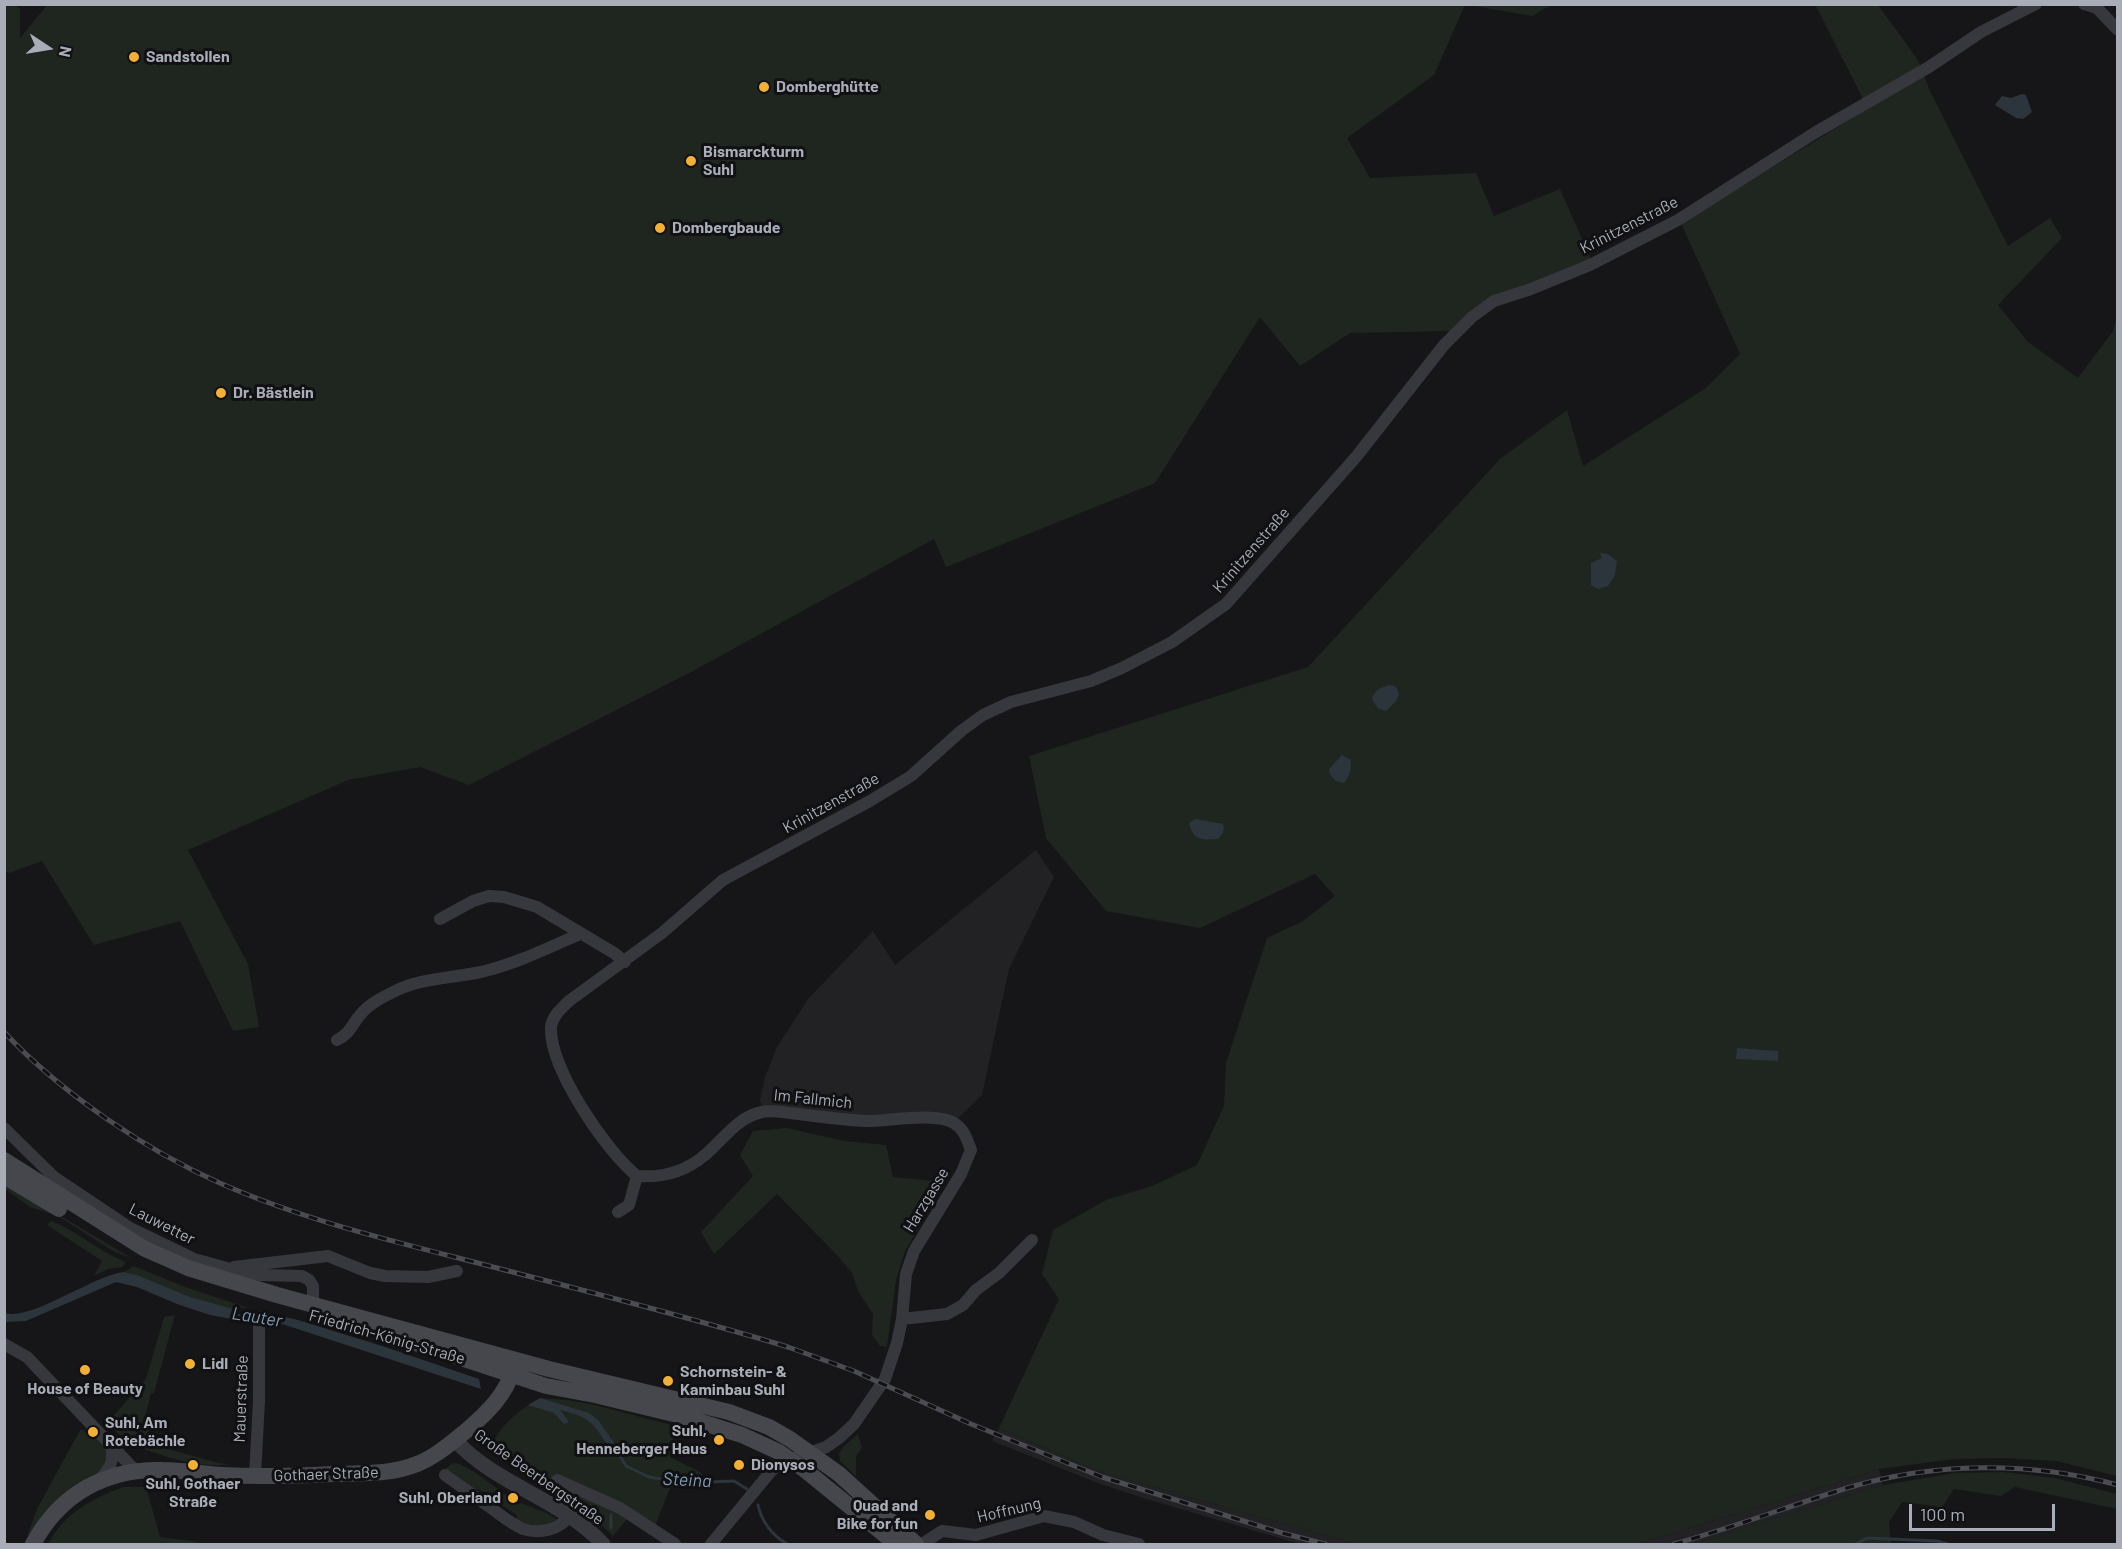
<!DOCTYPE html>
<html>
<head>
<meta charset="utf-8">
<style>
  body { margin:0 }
  #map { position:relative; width:2122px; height:1549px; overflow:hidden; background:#161618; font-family:Barlow,sans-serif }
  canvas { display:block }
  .frame { position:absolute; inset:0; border:6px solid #a8adb8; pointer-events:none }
  .north { position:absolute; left:18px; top:18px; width:60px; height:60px; -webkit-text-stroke:4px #111113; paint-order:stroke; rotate:102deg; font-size:16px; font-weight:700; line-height:24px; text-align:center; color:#a8adb8 }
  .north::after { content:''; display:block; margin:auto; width:21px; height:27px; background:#a8adb8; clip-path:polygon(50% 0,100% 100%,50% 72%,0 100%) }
  .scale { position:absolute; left:1909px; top:1504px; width:146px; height:27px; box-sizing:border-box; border:3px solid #a8adb8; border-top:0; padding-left:8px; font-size:18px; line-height:21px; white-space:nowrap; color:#a8adb8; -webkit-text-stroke:4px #111113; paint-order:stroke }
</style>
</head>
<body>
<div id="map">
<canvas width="2122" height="1549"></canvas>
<div class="frame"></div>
<div class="north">N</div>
<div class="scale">100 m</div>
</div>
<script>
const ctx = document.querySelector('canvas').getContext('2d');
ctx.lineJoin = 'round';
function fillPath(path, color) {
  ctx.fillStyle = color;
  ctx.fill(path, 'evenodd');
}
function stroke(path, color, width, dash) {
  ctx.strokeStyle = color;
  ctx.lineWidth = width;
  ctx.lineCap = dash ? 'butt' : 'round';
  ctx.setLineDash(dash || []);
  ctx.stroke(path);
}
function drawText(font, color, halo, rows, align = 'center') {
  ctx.font = font + ' Barlow,sans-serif';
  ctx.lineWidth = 6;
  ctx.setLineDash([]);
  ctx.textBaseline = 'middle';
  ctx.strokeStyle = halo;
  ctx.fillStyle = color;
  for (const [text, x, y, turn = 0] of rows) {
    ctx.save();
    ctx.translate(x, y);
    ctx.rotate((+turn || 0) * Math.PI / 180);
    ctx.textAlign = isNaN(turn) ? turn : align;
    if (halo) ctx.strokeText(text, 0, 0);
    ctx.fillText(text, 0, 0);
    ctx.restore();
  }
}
fillPath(new Path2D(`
  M 1036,850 L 1054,877 L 1009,969 L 982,1095 L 953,1123 L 763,1111 L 760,1100 L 765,1077 L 777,1047 L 808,999 L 873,931 L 895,965 Z
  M 999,1428 L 1098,1471 L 1356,1544 L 1300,1544 L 1143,1498 L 1098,1483 L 992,1441 Z
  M 1879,1469 L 1883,1485 L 1694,1544 L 1638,1544 Z`), '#222225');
fillPath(new Path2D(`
  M 48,4 L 1465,5 L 1434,75 L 1347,138 L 1370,178 L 1476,173 L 1494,216 L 1560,189 L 1591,259 L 1539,281 L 1452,331 L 1350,333 L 1300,366 L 1260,317 L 1155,483 L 946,567 L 934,539 L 691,672 L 469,785 L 420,767 L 348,780 L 188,850 L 248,964 L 259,1027 L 233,1031 L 180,921 L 94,945 L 42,861 L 9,873 L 5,872 L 5,5 L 15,5 L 20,9 L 20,38 Z
  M 1818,4 L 1878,5 L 1918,60 L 1930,91 L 2008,246 L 2050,218 L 2062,238 L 1998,305 L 2028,342 L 2078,378 L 2113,331 L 2117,316 L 2117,1476 L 2057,1461 L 2004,1458 L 1954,1459 L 1879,1469 L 1638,1544 L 1356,1544 L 1098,1471 L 999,1428 L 1059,1299 L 1042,1274 L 1053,1230 L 1106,1200 L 1152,1186 L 1197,1165 L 1224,1106 L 1226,1063 L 1267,938 L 1303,921 L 1335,896 L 1315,874 L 1200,928 L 1106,911 L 1046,838 L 1029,756 L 1308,667 L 1500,459 L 1567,410 L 1583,466 L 1706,388 L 1740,354 L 1681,223 L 1859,114 L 1862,97 L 1816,6 Z
  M 1468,5 L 1551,5 L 1532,16 Z
  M 787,1128 L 844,1141 L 886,1145 L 893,1177 L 946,1182 L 905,1251 L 896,1280 L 887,1347 L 880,1346 L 872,1335 L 873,1314 L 858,1291 L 852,1273 L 838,1256 L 777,1194 L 714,1254 L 701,1232 L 753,1176 L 740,1155 L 753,1131 Z
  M 4,1182 L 116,1249 L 133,1259 L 113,1251 L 58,1216 L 30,1207 L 5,1189 Z
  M 51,1221 C 78,1231 99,1252 126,1262 L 122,1267 L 108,1269 L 94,1276 L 102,1261 L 47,1225 Z
  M 134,1266 L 185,1287 L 249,1308 L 236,1307 L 234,1309 C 212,1304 190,1298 169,1290 C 154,1284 140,1276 124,1272 Z
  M 175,1315 L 154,1393 L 151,1393 L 145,1417 L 153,1424 L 139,1448 L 128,1443 L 107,1423 L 146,1379 L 164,1317 Z
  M 540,1398 L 568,1400 L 595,1405 L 679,1427 L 672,1441 L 677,1444 L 670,1457 L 702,1473 L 702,1481 L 670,1488 L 655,1526 L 633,1512 L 613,1536 C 600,1524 587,1508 572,1498 C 556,1486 499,1457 495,1439 C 504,1421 523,1408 540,1398 Z
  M 80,1430 L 83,1430 L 92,1440 L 98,1438 L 106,1447 L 109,1460 L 100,1472 L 45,1512 L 27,1537 L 37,1509 Z
  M 858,1434 L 862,1448 L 856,1456 L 856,1476 L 840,1461 L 839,1453 L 844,1446 Z
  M 149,1437 L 156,1439 L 156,1446 L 219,1463 L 230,1464 C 200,1469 171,1458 143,1449 Z
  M 453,1463 C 467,1463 495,1488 508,1496 L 507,1500 L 517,1505 L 521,1503 L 547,1513 L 558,1520 L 541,1526 L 516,1522 L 517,1515 L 478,1489 L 473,1493 L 445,1469 Z
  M 2003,1472 L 2055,1478 L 2117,1494 L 2117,1509 L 2015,1487 L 2001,1496 L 1954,1489 L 1942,1507 L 1902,1502 L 1889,1522 L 1891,1544 L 1693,1544 L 1883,1485 L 1955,1473 Z
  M 123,1487 L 146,1487 L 160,1537 L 198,1542 L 199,1544 L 48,1544 C 64,1513 92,1499 123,1487 Z`), '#1e261f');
fillPath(new Path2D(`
  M 2022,94 L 2026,95 L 2032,112 L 2023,119 L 2016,118 L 1995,105 L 2002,96 L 2011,98 Z
  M 1600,553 L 1608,554 L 1617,561 L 1615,575 L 1608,586 L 1598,589 L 1591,585 L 1591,563 L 1602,558 Z
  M 1390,685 L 1396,687 L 1399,694 L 1396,701 L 1386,711 L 1379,709 L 1373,702 L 1372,697 L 1378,689 Z
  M 1342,755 L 1351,760 C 1351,769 1350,776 1344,783 L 1336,781 L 1330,774 L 1329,769 Z
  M 1195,819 L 1223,824 C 1225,831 1223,834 1218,839 C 1203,840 1193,841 1189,823 Z
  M 1737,1048 L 1778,1051 L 1778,1061 L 1736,1059 Z
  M 124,1272 L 139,1276 L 190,1297 L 234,1309 L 232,1319 L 210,1315 L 177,1304 L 137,1287 L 116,1282 L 26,1321 L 5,1322 L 5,1313 C 31,1321 92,1276 124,1272 Z
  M 259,1311 L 298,1320 L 382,1346 L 479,1379 L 481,1389 L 279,1323 L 260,1320 Z
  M 540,1398 L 589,1413 L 599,1421 L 613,1442 L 607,1444 C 591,1420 588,1417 560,1410 L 569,1422 L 564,1424 L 554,1413 L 528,1405 Z`), '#2c353c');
stroke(new Path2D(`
  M 231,1313 L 239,1316 L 263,1314
  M 611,1441 L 626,1466 L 649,1477 L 684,1483 L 734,1481 L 747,1489
  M 758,1505 C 762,1523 772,1535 787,1544
  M 611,1515 L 611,1528
  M 1856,1544 L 1867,1538 L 1937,1541 L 1948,1544`), '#2c353c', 3);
stroke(new Path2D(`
  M 2084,4 L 2097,8 L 2118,30
  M 440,919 L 473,901 L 489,896 L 504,897 L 537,907 L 614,953 L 625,962
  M 337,1040 C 351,1033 351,1025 361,1014 C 369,1004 383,997 395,991 C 422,978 452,978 481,972 C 515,964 548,948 580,934
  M 4,1128 L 54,1177 L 130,1228 L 194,1259 L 227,1268 L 259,1275 L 302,1276 L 309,1280 L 313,1286 L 313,1305
  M 637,1176 C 606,1151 549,1068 551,1027 C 552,1016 562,1008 569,1001 L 662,933 L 723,880 L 870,801 L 911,776 L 961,731 L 983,715 L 1011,702 L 1091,681 L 1122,668 L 1172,642 L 1226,604 L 1356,457 L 1444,345 L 1472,317 L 1494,301 L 1531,289 L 1590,265 L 1678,220 L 1816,132 L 1929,67 L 1981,32 L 2036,4
  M 637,1176 C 662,1178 685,1172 705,1155 C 723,1140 737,1117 762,1112 C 770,1110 782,1112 790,1113 C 816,1116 841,1120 867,1121 C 890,1121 935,1112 954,1123 C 964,1129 967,1139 971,1150 L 961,1174 L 914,1251 L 906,1274 L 902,1319 L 897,1343 L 885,1379 L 854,1424 L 839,1438 L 826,1447 L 784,1462 L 772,1470 L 711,1544
  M 618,1212 L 629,1205 L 637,1176
  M 234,1267 L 328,1256 L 370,1273 L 385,1276 L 428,1277 L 457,1271
  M 902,1319 L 947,1314 L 963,1305 L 976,1290 L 999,1273 L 1032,1240
  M 4,1344 L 27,1357 L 129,1464 L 137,1471
  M 445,1475 C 460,1486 476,1497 491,1508 C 502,1516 511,1524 523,1529 C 539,1534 560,1530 569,1516
  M 255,1476 L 259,1401 L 259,1323
  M 557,1480 L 620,1508 L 675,1544
  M 98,1481 C 110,1469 115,1461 111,1445
  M 922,1544 L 942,1531 L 976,1535 L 1044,1516 L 1074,1522 L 1103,1535 L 1139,1544`), '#37383d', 12);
stroke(new Path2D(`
  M 455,1440 C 496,1485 561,1499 603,1544`), '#37383d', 15);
stroke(new Path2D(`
  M 4,1160 L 145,1249 L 188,1268 L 277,1295 L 549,1369 L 729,1412 L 769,1427 L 790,1439 L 839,1474 L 916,1544
  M 4,1176 L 59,1209
  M 409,1341 L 546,1386 L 595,1395 L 682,1416 L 742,1435 L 779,1452 L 805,1470 L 896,1544
  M 33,1544 C 60,1494 106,1468 163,1470 C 183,1470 203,1474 222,1475 C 259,1477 295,1476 332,1474 C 360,1473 390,1475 417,1464 C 435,1457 451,1443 466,1431 C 488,1412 506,1395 514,1367`), '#45474d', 16);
const rail = new Path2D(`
  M 4,1032 C 61,1093 147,1151 222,1184 C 304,1220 392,1241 478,1263 C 581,1290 686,1316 788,1347 L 854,1371 L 971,1424 L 1102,1477 L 1282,1533 L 1325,1544
  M 1674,1544 C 1732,1528 1789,1506 1847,1488 C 1935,1462 2029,1461 2118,1485`);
stroke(rail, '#4a4c52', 5);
stroke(rail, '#111113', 3, [9]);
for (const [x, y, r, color] of [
  [134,57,6,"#f2b134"],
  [764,87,6,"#f2b134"],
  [691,161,6,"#f2b134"],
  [660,228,6,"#f2b134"],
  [221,393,6,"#f2b134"],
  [190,1364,6,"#f2b134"],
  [85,1370,6,"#f2b134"],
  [668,1381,6,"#f2b134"],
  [93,1432,6,"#f2b134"],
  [719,1440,6,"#f2b134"],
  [193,1465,6,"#f2b134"],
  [739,1465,6,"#f2b134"],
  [513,1498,6,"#f2b134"],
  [930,1515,6,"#f2b134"]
]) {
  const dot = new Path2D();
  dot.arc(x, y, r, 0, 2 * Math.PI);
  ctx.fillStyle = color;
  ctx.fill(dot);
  stroke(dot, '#111113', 2);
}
drawText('bold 16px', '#a8adb8', '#111113', [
  ["Sandstollen",146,57],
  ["Domberghütte",776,87],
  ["Bismarckturm",703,152],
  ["Suhl",703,170],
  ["Dombergbaude",672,228],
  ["Dr. Bästlein",233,393],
  ["Lidl",202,1364],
  ["Schornstein- &",680,1372],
  ["Kaminbau Suhl",680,1390],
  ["House of Beauty",85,1389,"center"],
  ["Suhl, Am",105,1423],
  ["Rotebächle",105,1441],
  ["Suhl,",707,1431,"right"],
  ["Henneberger Haus",707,1449,"right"],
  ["Dionysos",751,1465],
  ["Suhl, Gothaer",193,1484,"center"],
  ["Straße",193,1502,"center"],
  ["Suhl, Oberland",501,1498,"right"],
  ["Quad and",918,1506,"right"],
  ["Bike for fun",918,1524,"right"]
], 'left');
drawText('16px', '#a8adb8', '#111113', [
  ["Krinitzenstraße",1629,225,-27],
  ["Krinitzenstraße",1251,550,-49],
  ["Krinitzenstraße",831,803,-29],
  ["Im Fallmich",813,1099,6],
  ["Harzgasse",926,1200,-59],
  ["Lauwetter",162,1224,27],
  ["Friedrich-König-Straße",387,1337,16],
  ["Mauerstraße",241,1399,-88],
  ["Gothaer Straße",326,1474,-2],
  ["Große Beerbergstraße",539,1477,35],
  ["Hoffnung",1009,1510,-13]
]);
drawText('italic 18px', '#7f9bb3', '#111113', [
  ["Lauter",257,1317,9],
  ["Steina",687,1480,3]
]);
</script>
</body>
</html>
